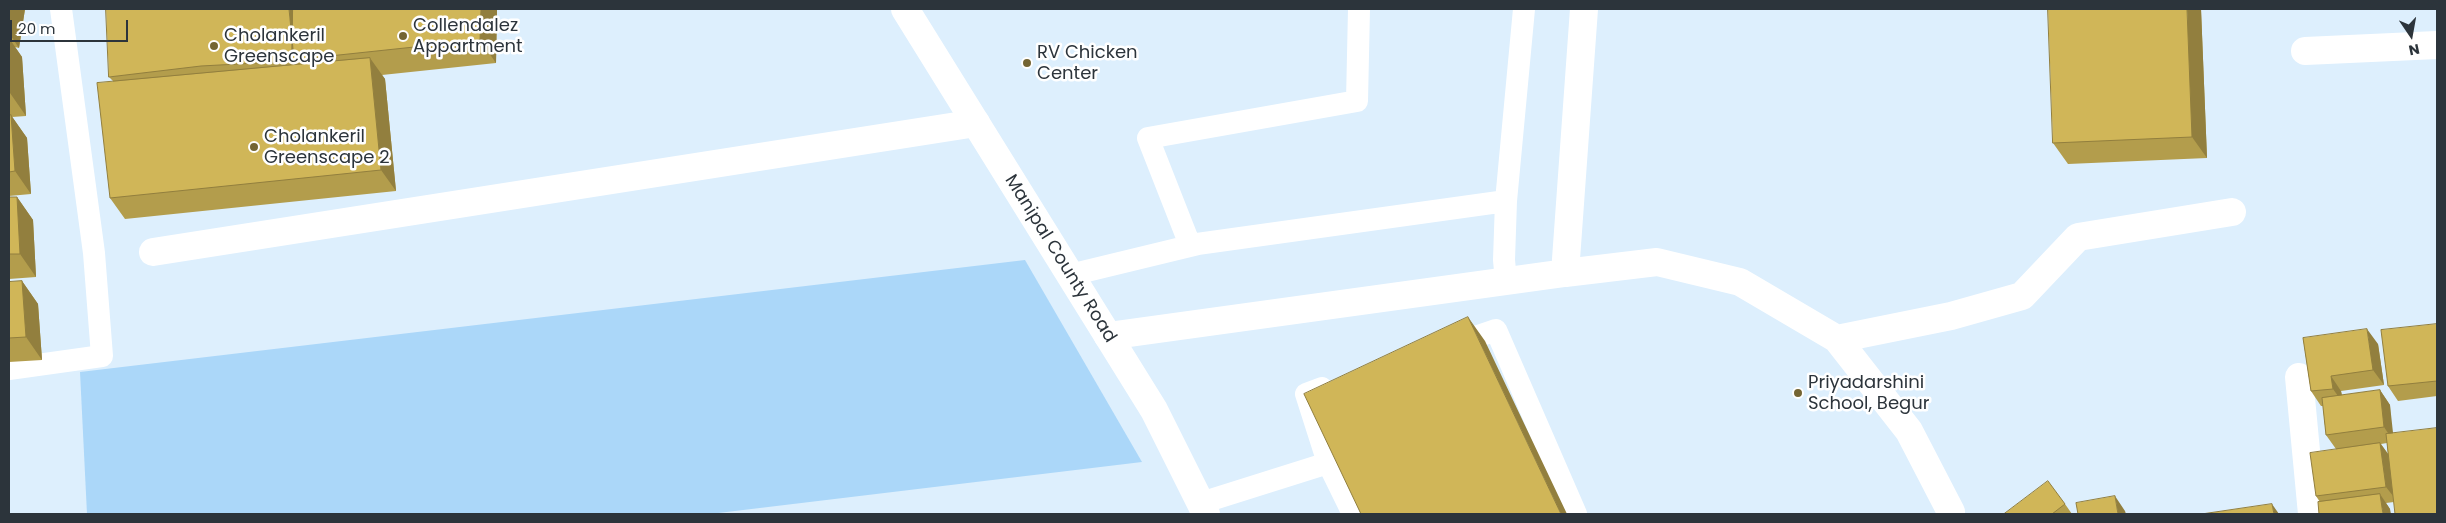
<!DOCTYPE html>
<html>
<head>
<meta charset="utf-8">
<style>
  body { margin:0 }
  #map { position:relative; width:2446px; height:523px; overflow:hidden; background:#ddeffd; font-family:Poppins,sans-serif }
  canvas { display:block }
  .frame { position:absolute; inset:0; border:10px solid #2c343b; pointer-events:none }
  .north { position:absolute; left:2386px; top:10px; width:50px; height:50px; -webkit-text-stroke:4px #fff; paint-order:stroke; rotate:168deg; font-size:14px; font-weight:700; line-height:20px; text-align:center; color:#2c343b }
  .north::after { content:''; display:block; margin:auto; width:18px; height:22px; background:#2c343b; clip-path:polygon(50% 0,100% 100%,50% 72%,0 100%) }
  .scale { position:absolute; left:10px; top:20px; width:118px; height:22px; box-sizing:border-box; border:2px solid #2c343b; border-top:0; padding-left:6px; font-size:15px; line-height:18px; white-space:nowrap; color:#2c343b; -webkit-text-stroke:4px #fff; paint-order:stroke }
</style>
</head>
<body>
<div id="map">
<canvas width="2446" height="523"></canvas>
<div class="frame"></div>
<div class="north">N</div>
<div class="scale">20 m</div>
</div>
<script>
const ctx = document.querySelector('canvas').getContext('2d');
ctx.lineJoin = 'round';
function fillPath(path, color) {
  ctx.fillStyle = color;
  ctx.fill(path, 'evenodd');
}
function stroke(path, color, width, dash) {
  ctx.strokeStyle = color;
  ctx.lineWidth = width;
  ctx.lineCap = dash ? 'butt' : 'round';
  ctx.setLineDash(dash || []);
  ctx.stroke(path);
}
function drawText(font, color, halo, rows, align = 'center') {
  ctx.font = font + ' Poppins,sans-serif';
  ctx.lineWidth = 5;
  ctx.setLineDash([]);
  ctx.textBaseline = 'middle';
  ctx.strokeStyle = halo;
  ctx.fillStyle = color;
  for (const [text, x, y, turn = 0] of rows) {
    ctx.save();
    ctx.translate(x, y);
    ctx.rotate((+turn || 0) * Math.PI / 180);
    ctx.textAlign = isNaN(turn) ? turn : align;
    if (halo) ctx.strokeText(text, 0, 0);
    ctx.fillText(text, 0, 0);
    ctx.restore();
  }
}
fillPath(new Path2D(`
  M 1025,260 L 1142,462 L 710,514 L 87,514 L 80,372 Z`), '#abd7f9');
stroke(new Path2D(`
  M 1359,9 L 1357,101 L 1148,138 L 1190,245 L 1506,201
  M 1070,275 L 1198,244
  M 1506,281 L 1504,260 L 1506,201 L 1524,9
  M 1452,345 L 1496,330 L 1576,514
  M 9,369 L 102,356 L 94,253 L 61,9
  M 1322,388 L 1306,394 L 1328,463 L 1353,514
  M 1201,503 L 1328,463`), '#fff', 22);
stroke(new Path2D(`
  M 2305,51 L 2437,45
  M 153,252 L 976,123
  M 1565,273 L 1657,262 L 1740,282 L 1837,339 L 1909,431 L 1951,512
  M 1837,339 L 1951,316 L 2022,296 L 2078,237 L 2232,212
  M 2299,377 L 2312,514`), '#fff', 28);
stroke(new Path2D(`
  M 1108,336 L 1565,273 L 1584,9`), '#fff', 28);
stroke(new Path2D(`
  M 905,9 L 1154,410 L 1206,514`), '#fff', 28);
fillPath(new Path2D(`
  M 9,9 L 25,9 L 19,48 L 15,47 L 22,57 L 26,116 L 12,117 L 27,138 L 31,194 L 9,196 Z
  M 497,9 L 496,63 L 382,75 L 385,79 L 396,191 L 125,219 L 110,198 L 113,81 L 109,77 Z
  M 2201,9 L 2207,158 L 2068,164 L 2053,143 Z
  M 9,197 L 17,197 L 33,220 L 36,277 L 9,279 Z
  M 22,281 L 38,304 L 42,360 L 9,362 L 9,282 Z
  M 2437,324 L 2437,396 L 2398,401 L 2388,386 Z
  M 2303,338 L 2378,344 L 2384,385 L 2341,391 L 2342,395 L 2380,390 L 2390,405 L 2394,502 L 2386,503 L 2390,509 L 2320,502 L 2316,496 L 2336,449 L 2326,435 L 2323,406 L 2321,406 L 2311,391 ZM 2387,443 L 2388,454 L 2381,444 Z
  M 2065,504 L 2072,514 L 2004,514 Z`), '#b39d4c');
fillPath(new Path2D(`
  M 9,9 L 25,9 L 19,48 L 9,33 Z
  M 289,9 L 302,9 L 293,59 Z
  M 481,9 L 497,9 L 496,63 L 480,40 Z
  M 2187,9 L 2201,9 L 2207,158 L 2192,137 Z
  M 9,38 L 22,57 L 26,116 L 10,93 L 9,77 Z
  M 370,58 L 385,79 L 396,191 L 381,170 Z
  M 11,115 L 27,138 L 31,194 L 15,171 Z
  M 17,197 L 33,220 L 36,277 L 20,254 Z
  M 22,281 L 38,304 L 42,360 L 26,337 Z
  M 1468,317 L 1485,341 L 1567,514 L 1561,514 Z
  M 2367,329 L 2378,344 L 2384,385 L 2373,370 Z
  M 2331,376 L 2341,391 L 2343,403 L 2333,389 Z
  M 2380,390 L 2390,405 L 2394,442 L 2384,427 Z
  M 2380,443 L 2391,458 L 2397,501 L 2386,487 Z
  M 2380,494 L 2390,509 L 2391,514 L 2383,514 Z
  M 2115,496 L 2125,511 L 2126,514 L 2118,514 Z
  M 2272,504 L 2279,514 L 2274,514 Z`), '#927f3e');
const building = new Path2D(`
  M 106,9 L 289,9 L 293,49 L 292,60 L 294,61 L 201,66 L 109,77 Z
  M 293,9 L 481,9 L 480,40 L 292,60 Z
  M 2048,9 L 2187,9 L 2192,137 L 2053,143 Z
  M 370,58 L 381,170 L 110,198 L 97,83 Z
  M 9,77 L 10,93 L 9,93 Z
  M 11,115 L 15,171 L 9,172 L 9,116 Z
  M 9,197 L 17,197 L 20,254 L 9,254 Z
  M 22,281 L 26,337 L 9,338 L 9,282 Z
  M 1468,317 L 1561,514 L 1361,514 L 1304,394 Z
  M 2437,324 L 2437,381 L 2388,386 L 2381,330 Z
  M 2367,329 L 2373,370 L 2331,376 L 2333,389 L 2311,391 L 2303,338 Z
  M 2380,390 L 2384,427 L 2326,435 L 2322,398 Z
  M 2437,428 L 2437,514 L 2395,514 L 2386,434 Z
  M 2380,443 L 2386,487 L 2316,496 L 2310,453 Z
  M 2048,481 L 2065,504 L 2052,514 L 2004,514 Z
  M 2380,494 L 2383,514 L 2319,514 L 2318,502 Z
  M 2115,496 L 2118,514 L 2078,514 L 2076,503 Z
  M 2272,504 L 2274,514 L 2202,514 Z`);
fillPath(building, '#d0b658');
stroke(building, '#927f3e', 1);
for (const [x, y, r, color] of [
  [403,36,5,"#746533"],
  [214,46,5,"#746533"],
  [1027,63,5,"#746533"],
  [254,147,5,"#746533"],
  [1798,393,5,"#746533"]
]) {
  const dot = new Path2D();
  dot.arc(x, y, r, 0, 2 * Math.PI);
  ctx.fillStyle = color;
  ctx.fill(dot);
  stroke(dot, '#fff', 2);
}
drawText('18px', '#2c343b', '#fff', [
  ["Collendalez",413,26],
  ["Appartment",413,47],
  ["Cholankeril",224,36],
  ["Greenscape",224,57],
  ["RV Chicken",1037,53],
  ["Center",1037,74],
  ["Cholankeril",264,137],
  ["Greenscape 2",264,158],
  ["Priyadarshini",1808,383],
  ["School, Begur",1808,404]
], 'left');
drawText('18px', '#2c343b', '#fff', [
  ["Manipal County Road",1060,259,58]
]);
</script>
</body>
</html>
